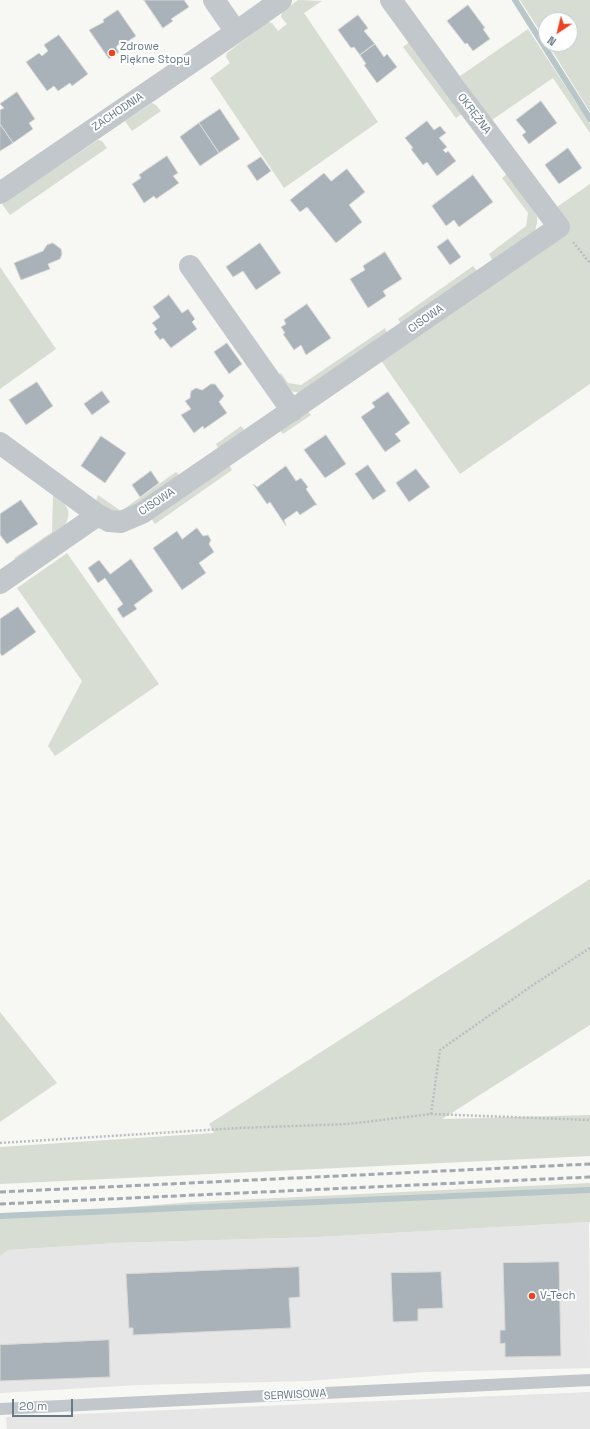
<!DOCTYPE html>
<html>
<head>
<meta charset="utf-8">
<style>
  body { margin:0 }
  #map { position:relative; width:590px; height:1429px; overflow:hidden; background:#f7f7f4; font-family:"Space Grotesk",sans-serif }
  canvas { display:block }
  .north { position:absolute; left:538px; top:12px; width:40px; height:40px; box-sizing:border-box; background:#fff; border:1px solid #c1c9cf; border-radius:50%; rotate:215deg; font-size:11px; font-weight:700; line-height:16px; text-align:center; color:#657987 }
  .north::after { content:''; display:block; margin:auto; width:14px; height:18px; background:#ec4420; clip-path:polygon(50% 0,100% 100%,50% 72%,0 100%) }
  .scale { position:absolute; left:12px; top:1399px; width:61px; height:18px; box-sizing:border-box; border:2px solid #657987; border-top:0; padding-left:5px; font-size:12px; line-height:14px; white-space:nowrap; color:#657987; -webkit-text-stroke:3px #fff; paint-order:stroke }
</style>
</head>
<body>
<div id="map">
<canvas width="590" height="1429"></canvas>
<div class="north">N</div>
<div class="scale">20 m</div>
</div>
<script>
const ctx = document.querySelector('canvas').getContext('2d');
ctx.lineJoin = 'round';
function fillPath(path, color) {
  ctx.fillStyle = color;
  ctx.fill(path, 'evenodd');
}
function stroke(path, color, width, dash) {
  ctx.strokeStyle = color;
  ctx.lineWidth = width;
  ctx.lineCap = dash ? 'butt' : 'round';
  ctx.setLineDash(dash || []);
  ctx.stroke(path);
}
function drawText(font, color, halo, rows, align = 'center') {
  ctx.font = font + ' "Space Grotesk",sans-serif';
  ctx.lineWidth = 4;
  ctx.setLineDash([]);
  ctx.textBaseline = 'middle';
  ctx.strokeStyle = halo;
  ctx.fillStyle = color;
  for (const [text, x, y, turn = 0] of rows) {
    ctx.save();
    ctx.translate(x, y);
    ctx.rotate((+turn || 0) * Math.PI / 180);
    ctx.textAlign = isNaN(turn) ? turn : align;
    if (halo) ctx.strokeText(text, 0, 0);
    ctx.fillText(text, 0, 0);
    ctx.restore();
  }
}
fillPath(new Path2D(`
  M 589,1222 L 590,1368 L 426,1372 L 308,1381 L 138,1385 L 0,1393 L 0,1256 L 8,1250 L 116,1243 L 319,1237 Z
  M 590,1392 L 590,1429 L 7,1429 L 6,1417 Z`), '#e5e6e5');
fillPath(new Path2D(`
  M 298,0 L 322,1 L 304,13 L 378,122 L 284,188 L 210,78 L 230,63 L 226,57 L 227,53 L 268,22 L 272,23 L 278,31 L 287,24 L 281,17 L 282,12 Z
  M 520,0 L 590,0 L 590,112 L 548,44 L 570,44 L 570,20 L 546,20 L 546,41 Z
  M 528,29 L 590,124 L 590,133 L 553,78 L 492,120 L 460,76 Z
  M 410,42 L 463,113 L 456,118 L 403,47 Z
  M 152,103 L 156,105 L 161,111 L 132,131 L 125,121 Z
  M 98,140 L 102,141 L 107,148 L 10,215 L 2,204 Z
  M 507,174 L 537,216 L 537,223 L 535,231 L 493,261 L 489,254 L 526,226 L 528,213 L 502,178 Z
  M 590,184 L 590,384 L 460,474 L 380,359 L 558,237 L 554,209 Z
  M 473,266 L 478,272 L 402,325 L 398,319 Z
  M 0,267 L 56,349 L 0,389 Z
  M 385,328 L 388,335 L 300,393 L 290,391 L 278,376 L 281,373 L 288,383 L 301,385 Z
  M 307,410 L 311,415 L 283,434 L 279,429 Z
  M 241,426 L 246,432 L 218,448 L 216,444 Z
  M 229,464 L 232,470 L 155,524 L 150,517 Z
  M 176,472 L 179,475 L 127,513 L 111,511 L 96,501 L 98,495 L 121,511 Z
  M 53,495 C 66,504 74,510 64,527 L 17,560 L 14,558 L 52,532 Z
  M 67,553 L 159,684 L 55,756 L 48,746 L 82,681 L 17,588 Z
  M 590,879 L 590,1025 L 442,1119 L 590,1115 L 590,1156 L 0,1184 L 0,1147 L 214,1133 L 209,1124 Z
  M 0,1012 L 57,1083 L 0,1122 Z
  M 590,1183 L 590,1222 L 319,1237 L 116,1243 L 8,1250 L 0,1256 L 0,1217 L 194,1202 Z`), '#d7ddd3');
stroke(new Path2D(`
  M 515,0 L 590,119
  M 0,1216 L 590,1190`), '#b8c6c9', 6);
const building = new Path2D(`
  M 144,0 L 184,0 L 189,7 L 171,19 L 173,21 L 163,28 Z
  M 468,5 L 485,28 L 483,29 L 490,39 L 473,51 L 467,43 L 465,44 L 447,21 Z
  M 118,10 L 136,36 L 121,46 L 119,44 L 116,47 L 119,52 L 109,59 L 89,30 L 104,22 L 103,20 Z
  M 358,15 L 368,28 L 364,31 L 375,44 L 360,55 L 354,47 L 351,48 L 338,30 Z
  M 59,35 L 88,74 L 72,86 L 70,83 L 58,91 L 54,86 L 47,91 L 26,62 L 39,53 L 42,56 L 48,51 L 44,45 Z
  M 375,44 L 384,57 L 387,54 L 397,67 L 377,83 L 364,65 L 366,64 L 360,55 Z
  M 17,92 L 35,119 L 29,123 L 33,129 L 13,143 L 0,124 L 0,110 L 4,108 L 0,104 Z
  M 541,101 L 557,123 L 529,144 L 522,135 L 526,132 L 516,120 Z
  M 220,109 L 240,139 L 219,153 L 199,123 Z
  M 427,121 L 434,130 L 440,126 L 446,133 L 439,138 L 447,147 L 443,150 L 446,153 L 448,151 L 456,161 L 437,176 L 427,162 L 423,165 L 411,149 L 413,148 L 405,138 Z
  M 199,123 L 219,153 L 200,166 L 180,137 Z
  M 0,124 L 13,143 L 0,151 Z
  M 568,148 L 582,168 L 559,184 L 545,165 Z
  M 167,156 L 178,173 L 173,176 L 179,183 L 156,199 L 154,196 L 144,203 L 132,184 L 141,178 L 139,175 Z
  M 261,157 L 271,171 L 257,181 L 247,166 Z
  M 347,169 L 365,192 L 349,205 L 362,222 L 336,243 L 307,207 L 300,212 L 290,200 L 324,173 L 331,181 Z
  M 473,175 L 493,202 L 459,227 L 454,220 L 446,226 L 432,206 Z
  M 448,239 L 461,257 L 450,265 L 437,247 Z
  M 53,243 L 61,249 L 62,254 L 60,259 L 48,264 L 50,269 L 21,280 L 14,263 L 43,251 L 47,245 Z
  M 260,243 L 281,273 L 256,290 L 243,271 L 233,277 L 226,267 Z
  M 385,252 L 402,279 L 383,291 L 386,296 L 368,308 L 350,279 L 365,270 L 363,266 Z
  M 169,295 L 182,313 L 188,309 L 195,319 L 192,322 L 197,329 L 171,348 L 163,338 L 160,340 L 154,332 L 157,329 L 152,323 L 160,317 L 153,307 Z
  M 307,304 L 331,338 L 306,355 L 301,345 L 294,350 L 283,334 L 285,333 L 281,327 L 286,324 L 284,320 Z
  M 227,343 L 242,364 L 229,374 L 214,352 Z
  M 37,382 L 53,406 L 26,425 L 9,400 Z
  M 211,384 L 215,384 L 224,396 L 219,402 L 227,413 L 204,429 L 203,426 L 194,433 L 181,415 L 191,409 L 185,401 L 190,398 L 191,391 L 196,388 L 202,390 Z
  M 102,391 L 110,402 L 92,415 L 84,404 Z
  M 388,392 L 410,423 L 395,434 L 401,441 L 385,452 L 361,417 L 375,407 L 372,403 Z
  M 326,435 L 346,464 L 325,478 L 304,450 Z
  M 101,436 L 126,453 L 105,483 L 81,466 Z
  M 368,465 L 386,491 L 373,500 L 355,474 Z
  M 286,466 L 296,481 L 301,478 L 308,487 L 306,489 L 317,505 L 315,505 L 300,515 L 297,511 L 284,520 L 286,526 L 270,502 L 267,504 L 253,484 L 257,487 Z
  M 416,469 L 430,487 L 409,502 L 396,483 Z
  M 151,471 L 159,483 L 140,497 L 132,485 Z
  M 21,500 L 38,524 L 7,544 L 0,535 L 0,514 Z
  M 197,528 L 203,536 L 208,535 L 211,540 L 209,544 L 214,552 L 199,563 L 206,573 L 182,590 L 153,548 L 177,531 L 182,539 Z
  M 131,559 L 153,591 L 134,605 L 137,609 L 123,618 L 117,609 L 123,604 L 105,578 L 98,583 L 88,568 L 99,560 L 110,574 Z
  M 18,607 L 36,632 L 2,656 L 0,653 L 0,619 Z
  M 559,1262 L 561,1356 L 505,1357 L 505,1343 L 500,1344 L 500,1330 L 505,1330 L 503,1263 Z
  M 299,1267 L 300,1297 L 289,1298 L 291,1328 L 133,1335 L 133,1328 L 129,1328 L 126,1274 Z
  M 441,1272 L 443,1308 L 418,1309 L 418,1321 L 393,1322 L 391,1273 Z
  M 109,1340 L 110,1377 L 0,1381 L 0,1345 Z`);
fillPath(building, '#a9b2b8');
stroke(building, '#d9d9d6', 1);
stroke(new Path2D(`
  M 573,242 L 590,263
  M 431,1114 L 440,1050 L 530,987 L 590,948
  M 0,1143 L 238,1128 L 348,1124 L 431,1114 L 590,1120`), '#babec0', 2.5, [2, 2]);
stroke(new Path2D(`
  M 0,1409 L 590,1380`), '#c2c7cb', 12);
stroke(new Path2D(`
  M 214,0 L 236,32
  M 0,193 L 236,32 L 281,0
  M 190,266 L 292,411
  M 0,443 L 98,515 L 109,521 L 121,522 L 142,513 L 559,227 L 452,84 L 391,0
  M 0,583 L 98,515`), '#c2c7cb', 22);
stroke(new Path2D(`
  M 0,1192 L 590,1164
  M 0,1204 L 590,1177`), '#a1a9af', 3, [6, 3]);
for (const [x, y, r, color] of [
  [112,53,4,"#ec4420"],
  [532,1296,4,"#ec4420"]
]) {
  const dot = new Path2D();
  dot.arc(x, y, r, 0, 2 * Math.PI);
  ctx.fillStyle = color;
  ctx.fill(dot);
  stroke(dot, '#fff', 1.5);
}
drawText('11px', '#657987', '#fff', [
  ["Zdrowe",120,47],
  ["Piękne Stopy",120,60],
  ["V-Tech",540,1296]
], 'left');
drawText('11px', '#657987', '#fff', [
  ["ZACHODNIA",118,112,-34],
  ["OKRĘŻNA",474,114,53],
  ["CISOWA",426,319,-35],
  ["CISOWA",157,502,-33],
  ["SERWISOWA",295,1395,-3]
]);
</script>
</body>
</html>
